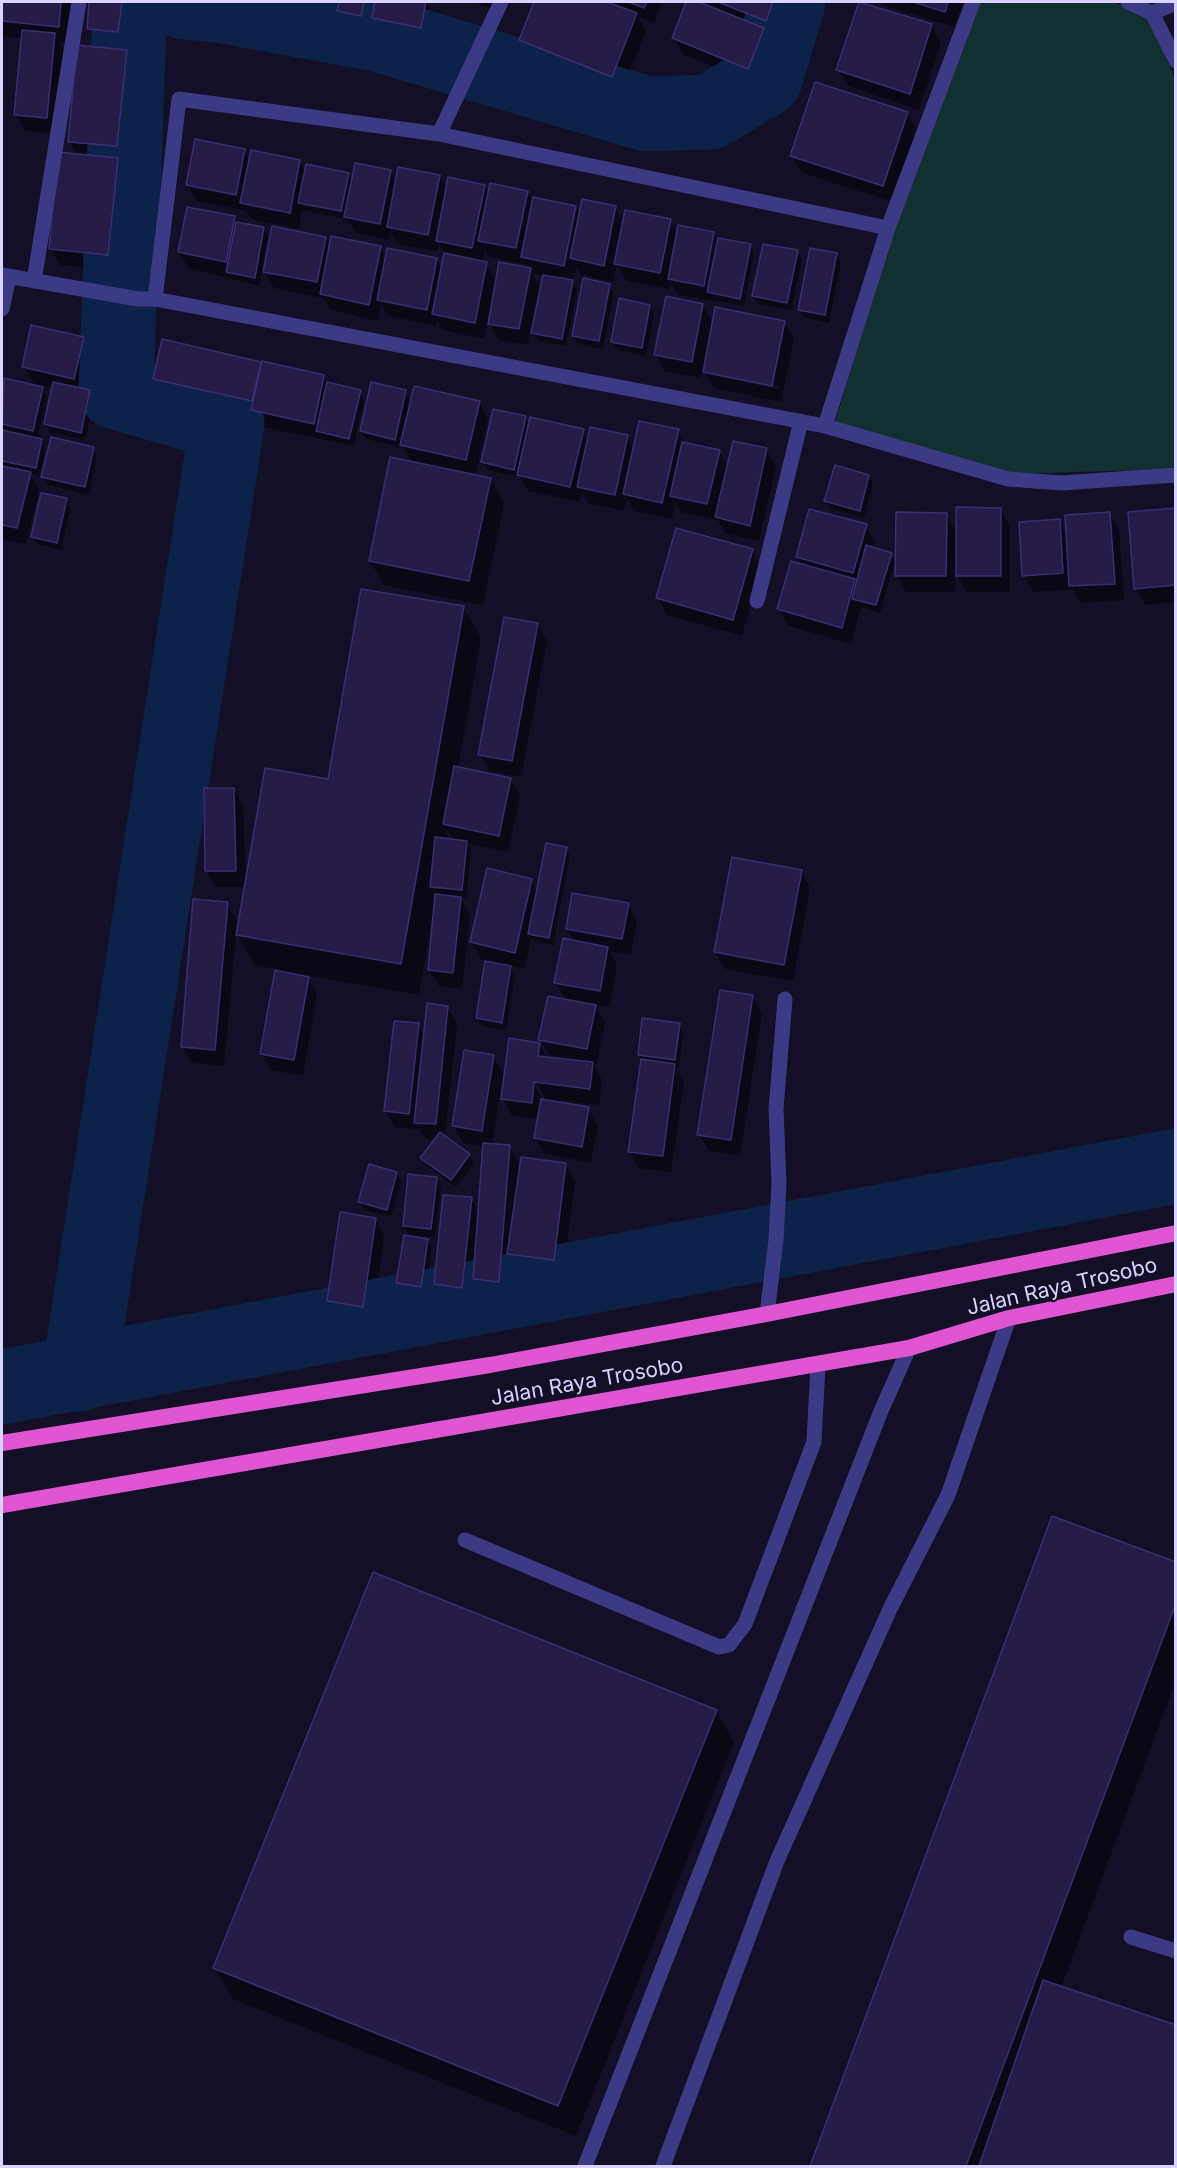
<!DOCTYPE html>
<html>
<head>
<meta charset="utf-8">
<style>
  body { margin:0 }
  #map { position:relative; width:1177px; height:2168px; overflow:hidden; background:#130f26; font-family:Inter,sans-serif }
  canvas { display:block }
  .frame { position:absolute; inset:0; border:3px solid #d9d4ff; pointer-events:none }
</style>
</head>
<body>
<div id="map">
<canvas width="1177" height="2168"></canvas>
<div class="frame"></div>
</div>
<script>
const ctx = document.querySelector('canvas').getContext('2d');
ctx.lineJoin = 'round';
function fillPath(path, color) {
  ctx.fillStyle = color;
  ctx.fill(path, 'evenodd');
}
function stroke(path, color, width, dash) {
  ctx.strokeStyle = color;
  ctx.lineWidth = width;
  ctx.lineCap = dash ? 'butt' : 'round';
  ctx.setLineDash(dash || []);
  ctx.stroke(path);
}
function drawText(font, color, halo, rows, align = 'center') {
  ctx.font = font + ' Inter,sans-serif';
  ctx.lineWidth = 4.5;
  ctx.setLineDash([]);
  ctx.textBaseline = 'middle';
  ctx.strokeStyle = halo;
  ctx.fillStyle = color;
  for (const [text, x, y, turn = 0] of rows) {
    ctx.save();
    ctx.translate(x, y);
    ctx.rotate((+turn || 0) * Math.PI / 180);
    ctx.textAlign = isNaN(turn) ? turn : align;
    if (halo) ctx.strokeText(text, 0, 0);
    ctx.fillText(text, 0, 0);
    ctx.restore();
  }
}
fillPath(new Path2D(`
  M 981,2 L 1114,2 L 1150,20 L 1175,79 L 1175,469 L 1011,474 L 835,423 L 892,229 Z`), '#12302f');
fillPath(new Path2D(`
  M 2,2 L 72,2 L 68,43 L 59,42 L 64,51 L 56,134 L 25,131 L 16,114 L 23,38 L 2,36 Z
  M 91,2 L 126,2 L 122,40 L 93,37 L 88,29 Z
  M 341,2 L 369,2 L 365,23 L 344,19 L 339,11 Z
  M 377,2 L 426,2 L 430,8 L 425,35 L 378,26 L 373,18 Z
  M 473,2 L 498,2 L 496,9 Z
  M 536,2 L 662,2 L 654,23 L 638,17 L 646,31 L 621,93 L 530,56 L 521,40 Z
  M 688,2 L 782,2 L 786,9 L 775,37 L 765,33 L 773,45 L 757,84 L 684,55 L 674,38 Z
  M 881,2 L 963,2 L 954,27 L 883,5 Z
  M 931,26 L 941,42 L 919,110 L 848,86 L 838,70 Z
  M 126,52 L 135,68 L 126,163 L 119,162 L 127,176 L 117,271 L 60,265 L 51,248 L 78,156 L 69,141 Z
  M 907,114 L 916,130 L 893,202 L 802,173 L 792,156 Z
  M 244,150 L 250,160 L 299,161 L 305,172 L 348,174 L 353,182 L 390,171 L 397,183 L 439,176 L 447,190 L 484,186 L 489,194 L 527,192 L 533,203 L 575,207 L 580,216 L 615,207 L 624,223 L 670,220 L 678,235 L 713,233 L 719,242 L 750,245 L 754,253 L 744,306 L 679,295 L 671,282 L 669,289 L 626,281 L 617,265 L 613,282 L 581,275 L 576,266 L 573,283 L 577,290 L 566,346 L 538,341 L 531,329 L 528,345 L 499,340 L 488,321 L 484,339 L 443,330 L 437,320 L 436,326 L 388,316 L 381,304 L 378,321 L 331,310 L 323,298 L 274,288 L 265,271 L 325,238 L 330,247 L 380,247 L 387,259 L 436,259 L 442,269 L 445,254 L 439,243 L 437,251 L 398,244 L 391,232 L 389,240 L 356,233 L 347,219 L 302,210 L 299,229 L 251,219 L 246,211 L 197,201 L 188,184 ZM 485,249 L 489,257 L 527,265 L 530,270 L 497,282 L 486,263 L 482,262 ZM 532,273 L 544,276 L 542,290 Z
  M 234,218 L 238,224 L 263,229 L 268,237 L 259,286 L 189,268 L 179,252 Z
  M 797,252 L 802,260 L 791,310 L 758,304 L 754,296 Z
  M 836,254 L 841,262 L 829,323 L 804,317 L 800,309 Z
  M 609,285 L 614,293 L 603,349 L 578,344 L 573,335 Z
  M 702,305 L 714,324 L 784,322 L 794,339 L 781,402 L 714,388 L 703,369 L 701,378 L 665,371 L 655,354 ZM 715,373 L 780,386 L 779,389 L 715,376 Z
  M 649,306 L 654,314 L 646,356 L 617,350 L 612,342 Z
  M 83,339 L 93,355 L 84,390 L 89,392 L 94,400 L 85,440 L 50,432 L 45,424 L 53,388 L 40,385 L 47,396 L 37,440 L 41,441 L 45,449 L 40,476 L 29,473 L 39,490 L 26,544 L 2,539 L 2,396 L 5,379 L 35,386 L 24,366 Z
  M 163,341 L 260,363 L 262,367 L 323,376 L 327,384 L 360,391 L 364,399 L 354,446 L 262,427 L 256,416 L 164,396 L 154,379 Z
  M 405,392 L 411,403 L 479,402 L 488,419 L 475,476 L 490,479 L 504,503 L 483,605 L 384,585 L 370,561 L 413,463 L 400,442 L 399,447 L 366,439 L 362,431 Z
  M 525,417 L 529,425 L 583,431 L 589,441 L 627,436 L 634,448 L 678,431 L 686,444 L 719,451 L 728,468 L 766,449 L 776,466 L 759,541 L 726,534 L 718,520 L 681,512 L 675,502 L 672,519 L 634,511 L 627,498 L 624,511 L 588,503 L 582,492 L 579,502 L 528,491 L 518,474 L 518,477 L 488,470 L 483,462 Z
  M 93,448 L 97,456 L 89,495 L 48,485 L 43,477 Z
  M 868,476 L 873,484 L 864,518 L 831,509 L 826,501 Z
  M 66,500 L 71,508 L 61,550 L 37,544 L 33,536 Z
  M 1001,509 L 1010,526 L 1010,592 L 967,592 L 955,571 L 955,592 L 906,592 L 897,575 L 946,514 L 958,535 Z
  M 1176,511 L 1176,602 L 1145,605 L 1136,588 Z
  M 1110,514 L 1119,531 L 1124,600 L 1080,603 L 1073,589 L 1033,592 L 1024,575 L 1059,521 L 1068,536 Z
  M 866,526 L 875,542 L 873,549 L 891,554 L 895,562 L 880,613 L 861,607 L 851,644 L 789,626 L 779,609 L 802,566 L 797,557 Z
  M 752,550 L 761,567 L 742,636 L 667,615 L 658,598 Z
  M 463,607 L 481,638 L 458,768 L 510,779 L 520,796 L 508,852 L 467,843 L 471,850 L 466,898 L 460,897 L 470,915 L 462,989 L 439,986 L 429,970 L 434,919 L 432,918 L 419,995 L 306,975 L 317,994 L 303,1076 L 271,1070 L 261,1053 L 276,969 L 255,965 L 236,933 L 224,1066 L 192,1063 L 182,1047 L 227,904 L 239,924 L 245,887 L 216,887 L 206,871 L 234,789 L 243,806 L 246,884 ZM 447,830 L 454,841 L 446,840 Z
  M 537,625 L 547,641 L 521,777 L 490,771 L 480,754 Z
  M 566,848 L 570,856 L 553,945 L 535,942 L 532,937 L 524,969 L 509,965 L 515,975 L 506,1030 L 482,1026 L 478,1018 L 486,960 L 481,959 L 471,942 L 531,881 L 538,892 Z
  M 801,871 L 810,888 L 793,981 L 725,969 L 715,952 Z
  M 628,905 L 637,921 L 631,955 L 609,951 L 617,965 L 609,1007 L 594,1004 L 605,1023 L 596,1065 L 593,1064 L 602,1080 L 599,1105 L 548,1099 L 548,1101 L 588,1109 L 598,1125 L 591,1163 L 545,1154 L 535,1138 L 539,1119 L 512,1116 L 503,1099 L 539,1044 L 548,1059 L 558,1060 L 558,1058 L 550,1056 L 540,1039 L 566,1001 L 556,983 L 575,942 L 567,928 ZM 532,1075 L 547,1101 L 543,1101 L 529,1077 Z
  M 752,997 L 762,1013 L 740,1156 L 709,1151 L 699,1134 Z
  M 447,1007 L 457,1024 L 445,1137 L 469,1155 L 474,1163 L 456,1187 L 427,1166 L 422,1158 L 436,1140 L 425,1139 L 419,1127 L 418,1130 L 395,1127 L 385,1110 L 418,1025 L 425,1037 Z
  M 679,1024 L 683,1032 L 679,1068 L 675,1067 L 684,1082 L 671,1172 L 639,1168 L 630,1152 L 642,1060 L 639,1055 Z
  M 493,1056 L 503,1073 L 492,1145 L 509,1146 L 521,1167 L 566,1165 L 575,1181 L 563,1276 L 518,1270 L 511,1258 L 508,1298 L 484,1295 L 474,1278 L 471,1304 L 445,1301 L 436,1284 L 471,1198 L 479,1213 L 485,1146 L 463,1143 L 454,1126 ZM 518,1254 L 561,1260 L 561,1263 L 518,1257 Z
  M 396,1173 L 401,1181 L 391,1217 L 364,1210 L 360,1202 Z
  M 436,1178 L 441,1186 L 435,1237 L 409,1234 L 404,1226 Z
  M 375,1219 L 384,1236 L 372,1323 L 338,1318 L 329,1301 Z
  M 427,1240 L 432,1248 L 425,1294 L 402,1290 L 397,1282 Z
  M 1053,1518 L 1176,1564 L 1176,1680 L 1061,1988 L 1176,2026 L 1176,2166 L 812,2166 Z
  M 716,1711 L 734,1742 L 576,2136 L 233,1999 L 215,1968 Z`), '#0007');
stroke(new Path2D(`
  M 185,2 L 219,5 L 377,34 L 647,114 L 710,112 L 765,79 L 788,2
  M 79,1374 L 227,424 L 116,392 L 130,2
  M 2,1387 L 1176,1166`), '#0c2248', 75);
const building = new Path2D(`
  M 2,2 L 61,2 L 59,27 L 2,21 Z
  M 89,2 L 122,2 L 118,32 L 87,29 Z
  M 339,2 L 364,2 L 361,16 L 337,11 Z
  M 375,2 L 426,2 L 421,28 L 372,18 Z
  M 534,2 L 607,2 L 637,13 L 612,77 L 519,40 Z
  M 629,2 L 647,2 L 644,8 Z
  M 686,2 L 699,2 L 764,28 L 748,69 L 672,38 Z
  M 718,2 L 773,2 L 766,21 Z
  M 859,2 L 932,24 L 910,94 L 836,70 Z
  M 913,2 L 948,2 L 945,12 Z
  M 22,30 L 55,33 L 47,118 L 14,115 Z
  M 77,45 L 127,50 L 117,146 L 68,142 Z
  M 815,82 L 908,112 L 883,186 L 790,156 Z
  M 195,139 L 245,149 L 236,195 L 186,185 Z
  M 251,150 L 300,160 L 290,213 L 240,203 Z
  M 58,152 L 118,158 L 108,255 L 49,249 Z
  M 355,163 L 391,170 L 380,224 L 344,217 Z
  M 306,164 L 349,173 L 341,211 L 298,203 Z
  M 398,167 L 440,175 L 428,235 L 387,227 Z
  M 448,177 L 485,185 L 472,248 L 436,241 Z
  M 490,183 L 528,191 L 516,248 L 478,241 Z
  M 533,197 L 576,206 L 564,266 L 521,257 Z
  M 582,199 L 616,206 L 604,266 L 570,258 Z
  M 187,207 L 235,216 L 226,262 L 178,252 Z
  M 625,210 L 671,219 L 660,273 L 614,264 Z
  M 236,222 L 264,227 L 255,278 L 226,272 Z
  M 678,225 L 714,232 L 704,286 L 668,279 Z
  M 272,226 L 326,237 L 317,282 L 263,272 Z
  M 331,236 L 381,246 L 369,305 L 320,294 Z
  M 718,238 L 751,244 L 740,299 L 707,292 Z
  M 763,244 L 798,250 L 787,303 L 752,296 Z
  M 387,248 L 437,258 L 427,310 L 377,300 Z
  M 810,248 L 837,253 L 825,315 L 798,310 Z
  M 444,253 L 487,262 L 475,323 L 432,314 Z
  M 499,262 L 531,268 L 519,329 L 488,324 Z
  M 543,275 L 573,280 L 562,339 L 531,333 Z
  M 583,278 L 610,284 L 599,341 L 572,336 Z
  M 666,296 L 703,304 L 692,362 L 654,355 Z
  M 619,298 L 650,305 L 642,348 L 611,342 Z
  M 715,307 L 785,321 L 772,386 L 703,372 Z
  M 31,325 L 84,337 L 74,379 L 22,367 Z
  M 162,339 L 261,362 L 252,401 L 153,379 Z
  M 262,361 L 324,375 L 314,424 L 251,410 Z
  M 4,378 L 43,387 L 33,431 L 2,424 Z
  M 53,382 L 90,390 L 81,433 L 44,424 Z
  M 327,382 L 361,390 L 349,439 L 316,431 Z
  M 371,382 L 406,390 L 395,440 L 360,431 Z
  M 414,386 L 480,401 L 466,460 L 400,445 Z
  M 493,409 L 526,416 L 514,470 L 481,462 Z
  M 530,417 L 584,429 L 570,487 L 517,475 Z
  M 639,421 L 679,429 L 662,503 L 623,494 Z
  M 590,427 L 628,435 L 615,495 L 577,487 Z
  M 2,430 L 42,439 L 36,468 L 2,461 Z
  M 51,437 L 94,447 L 85,487 L 41,477 Z
  M 733,441 L 767,448 L 750,526 L 715,517 Z
  M 682,442 L 720,450 L 707,504 L 670,496 Z
  M 390,457 L 491,478 L 469,581 L 369,561 Z
  M 835,465 L 869,475 L 860,511 L 824,501 Z
  M 2,466 L 31,472 L 17,528 L 2,525 Z
  M 41,493 L 67,498 L 57,543 L 31,537 Z
  M 956,507 L 1001,508 L 1001,576 L 956,576 Z
  M 1176,508 L 1176,585 L 1134,589 L 1128,512 Z
  M 809,509 L 867,524 L 853,573 L 796,557 Z
  M 896,512 L 947,513 L 946,576 L 895,576 Z
  M 1110,512 L 1115,584 L 1069,586 L 1065,515 Z
  M 1060,519 L 1063,573 L 1022,576 L 1019,522 Z
  M 676,528 L 753,549 L 733,620 L 656,598 Z
  M 866,545 L 892,553 L 876,605 L 852,599 Z
  M 791,561 L 855,579 L 842,628 L 777,609 Z
  M 361,589 L 464,606 L 401,964 L 236,935 L 265,768 L 328,779 Z
  M 504,617 L 538,623 L 512,761 L 478,755 Z
  M 454,766 L 511,778 L 499,836 L 443,824 Z
  M 204,788 L 234,788 L 236,871 L 205,871 Z
  M 435,837 L 467,841 L 462,890 L 430,887 Z
  M 546,843 L 567,847 L 549,938 L 528,934 Z
  M 732,857 L 802,870 L 784,965 L 714,952 Z
  M 487,868 L 532,879 L 515,953 L 470,942 Z
  M 572,893 L 629,903 L 622,939 L 566,929 Z
  M 435,894 L 461,897 L 453,973 L 428,970 Z
  M 193,899 L 228,902 L 215,1050 L 181,1047 Z
  M 563,938 L 608,947 L 600,991 L 554,983 Z
  M 485,961 L 511,966 L 502,1023 L 476,1018 Z
  M 275,970 L 309,977 L 294,1060 L 260,1054 Z
  M 720,990 L 753,995 L 731,1140 L 697,1135 Z
  M 548,996 L 596,1005 L 587,1049 L 538,1040 Z
  M 427,1003 L 448,1006 L 436,1124 L 414,1123 Z
  M 642,1018 L 680,1023 L 675,1060 L 638,1055 Z
  M 394,1021 L 419,1023 L 409,1114 L 384,1111 Z
  M 509,1038 L 540,1043 L 538,1056 L 593,1062 L 590,1089 L 534,1082 L 532,1103 L 501,1099 Z
  M 464,1050 L 494,1055 L 482,1131 L 452,1126 Z
  M 641,1059 L 675,1064 L 663,1156 L 628,1152 Z
  M 541,1099 L 589,1107 L 582,1147 L 534,1138 Z
  M 440,1132 L 470,1154 L 451,1180 L 420,1158 Z
  M 483,1143 L 510,1145 L 499,1282 L 473,1279 Z
  M 521,1157 L 566,1163 L 554,1260 L 507,1254 Z
  M 369,1164 L 397,1172 L 387,1210 L 358,1202 Z
  M 408,1174 L 437,1177 L 431,1229 L 403,1226 Z
  M 443,1195 L 472,1197 L 462,1288 L 434,1284 Z
  M 340,1212 L 376,1218 L 363,1307 L 327,1301 Z
  M 404,1235 L 428,1239 L 421,1287 L 396,1283 Z
  M 1052,1516 L 1176,1562 L 1176,1603 L 966,2166 L 810,2166 Z
  M 373,1572 L 717,1710 L 558,2106 L 213,1968 Z
  M 1043,1980 L 1176,2025 L 1176,2166 L 979,2166 Z`);
fillPath(building, '#241b47');
stroke(building, '#3b2d73', 1.5);
stroke(new Path2D(`
  M 767,1314 L 776,1240 L 779,1183 L 776,1109 L 785,999
  M 465,1540 L 719,1647 L 729,1645 L 745,1624 L 814,1442 L 818,1365
  M 1131,1937 L 1176,1951
  M 663,2166 L 777,1861 L 890,1609 L 948,1495 L 1009,1318`), '#3d3a85', 15);
stroke(new Path2D(`
  M 1128,2 L 1152,13 L 1176,61
  M 1152,13 L 1176,3
  M 439,134 L 501,2
  M 2,275 L 138,299 L 155,299 L 825,426 L 1008,479 L 1062,483 L 1176,475
  M 34,281 L 79,2
  M 155,299 L 179,99 L 439,134 L 888,228
  M 2,309 L 9,277
  M 825,426 L 888,228 L 973,2
  M 757,601 L 801,421
  M 585,2166 L 881,1411 L 909,1348`), '#3d3a85', 15);
stroke(new Path2D(`
  M 2,1443 L 490,1365 L 767,1314 L 1176,1233
  M 2,1505 L 909,1348 L 1009,1318 L 1176,1284`), '#e055d1', 16);
drawText('21px', '#d9d4ff', '#130f26', [
  ["Jalan Raya Trosobo",1062,1287,-13],
  ["Jalan Raya Trosobo",587,1382,-10]
]);
</script>
</body>
</html>
